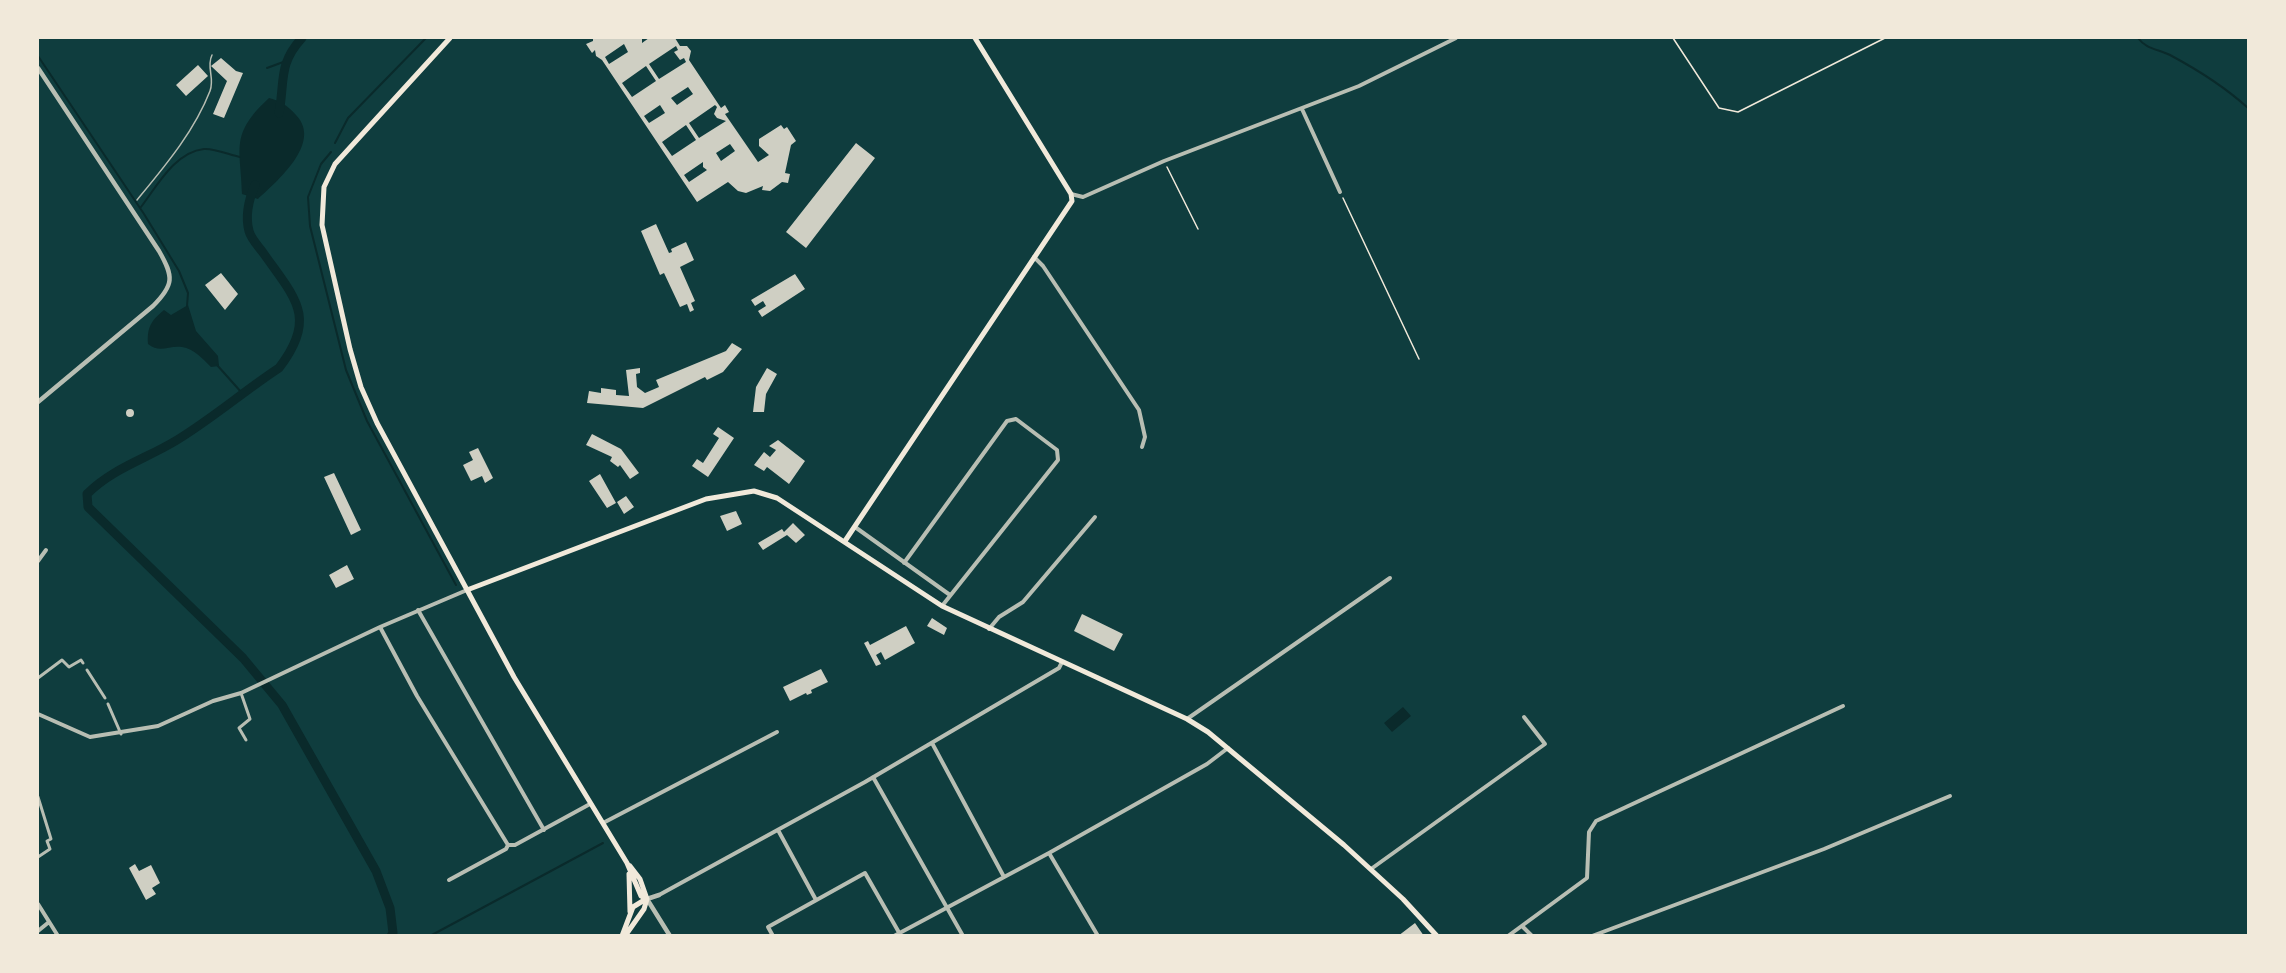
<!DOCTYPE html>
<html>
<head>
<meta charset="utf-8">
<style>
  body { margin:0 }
  #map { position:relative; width:2286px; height:973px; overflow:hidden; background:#0f3d3e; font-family:Cabin,sans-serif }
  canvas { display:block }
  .frame { position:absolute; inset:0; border:39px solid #f1e9da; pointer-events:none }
</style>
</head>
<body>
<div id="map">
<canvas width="2286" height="973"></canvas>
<div class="frame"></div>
</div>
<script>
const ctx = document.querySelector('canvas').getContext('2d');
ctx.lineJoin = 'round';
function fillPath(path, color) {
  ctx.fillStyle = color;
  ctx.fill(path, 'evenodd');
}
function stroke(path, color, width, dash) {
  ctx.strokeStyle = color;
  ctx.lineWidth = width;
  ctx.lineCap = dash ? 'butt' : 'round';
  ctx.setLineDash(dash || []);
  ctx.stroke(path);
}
fillPath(new Path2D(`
  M 269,98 C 281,101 288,106 296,115 C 323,143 276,182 258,199 L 242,194 C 241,148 229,135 269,98 Z
  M 188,305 L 196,331 L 218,356 L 219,366 L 211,367 C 203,359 194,349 182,347 C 169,345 160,354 148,344 C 147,327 151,321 164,310 L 171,315 Z
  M 1403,707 L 1411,716 L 1392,732 L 1384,723 Z`), '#0a2a2b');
stroke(new Path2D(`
  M 2138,38 C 2146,49 2158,49 2170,55 C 2198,70 2225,87 2248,108
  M 38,56 L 144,214 L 179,271 L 188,293 L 187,306
  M 267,68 L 286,61
  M 335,143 L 348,118 L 426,38
  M 331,152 L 321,164 L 308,197 L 310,226 L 346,370 L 367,421 L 456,585
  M 141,207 C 157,186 175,152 204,149 C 214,148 230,155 240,157
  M 217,365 L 242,393
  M 430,936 L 603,843`), '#0a2a2b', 2);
stroke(new Path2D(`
  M 279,113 C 285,81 278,64 302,38
  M 255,185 C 249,199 245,216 249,231 C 251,239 259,247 264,254 C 295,298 318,318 279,368 C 244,391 213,418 177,440 C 146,459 113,468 87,494 L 88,507 L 243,658 L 282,705 L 376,871 L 390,908 L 393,933 L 391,936`), '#0a2a2b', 9);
fillPath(new Path2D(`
  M 593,38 L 642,38 L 642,43 L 649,38 L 675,38 L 680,46 L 687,46 L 691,51 L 689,60 L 721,108 L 725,105 L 729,112 L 725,114 L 758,162 L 769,155 L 759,146 L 759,139 L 781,125 L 784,129 L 787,127 L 796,141 L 791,145 L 785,173 L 790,174 L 788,183 L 782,182 L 770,191 L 762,190 L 763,186 L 746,193 L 738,191 L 728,182 L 697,202 L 602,60 L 596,56 L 595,50 L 592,53 L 586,44 L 593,41 ZM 624,44 L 628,52 L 609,64 L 605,57 ZM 676,46 L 678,50 L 674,52 L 680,60 L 684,58 L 686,62 L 659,79 L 649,64 ZM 646,66 L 656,81 L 632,97 L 622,83 ZM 688,87 L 693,94 L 677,105 L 671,98 ZM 660,105 L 665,113 L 649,123 L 644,116 ZM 715,105 L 717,107 L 714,114 L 717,118 L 726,121 L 699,138 L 689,123 ZM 686,125 L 696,140 L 672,156 L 662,142 ZM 730,144 L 735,151 L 721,161 L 716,153 ZM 703,162 L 703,167 L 707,170 L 689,182 L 684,175 Z
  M 221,58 L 236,71 L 243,73 L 224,118 L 213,114 L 227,81 L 211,66 Z
  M 198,65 L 208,76 L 186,96 L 176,85 Z
  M 856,143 L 875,158 L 806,248 L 786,232 Z
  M 656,224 L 669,253 L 672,252 L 671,249 L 686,242 L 694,260 L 680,267 L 695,301 L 691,303 L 694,310 L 690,312 L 687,304 L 680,307 L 664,273 L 660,275 L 641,231 Z
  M 221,273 L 238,294 L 225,310 L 205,285 Z
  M 795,274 L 805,289 L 762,317 L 758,311 L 766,306 L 763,301 L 755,306 L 751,300 Z
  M 732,343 L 742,349 L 723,372 L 707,380 L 705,377 L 643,408 L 587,403 L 589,391 L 601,393 L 601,388 L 616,390 L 616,395 L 629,396 L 626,370 L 640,368 L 640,373 L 636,374 L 637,387 L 645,393 L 659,387 L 656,380 L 726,351 Z
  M 767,368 L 777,374 L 766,394 L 764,412 L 753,412 L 756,387 Z
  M126 413a4 4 0 1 1 8 0a4 4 0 1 1-8 0Z
  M 718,427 L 734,438 L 708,477 L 692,466 L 697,459 L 703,463 L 719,438 L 713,434 Z
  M 592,434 L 621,449 L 639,473 L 630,479 L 620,465 L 618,467 L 610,461 L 612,457 L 586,445 Z
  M 778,440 L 805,461 L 789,484 L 767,467 L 764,471 L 754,465 L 764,452 L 770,457 L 776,450 L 769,446 Z
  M 478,448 L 493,478 L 485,483 L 482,476 L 471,481 L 463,465 L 473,460 L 469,452 Z
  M 334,473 L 361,530 L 351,535 L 324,477 Z
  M 600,474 L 616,503 L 607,508 L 589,481 Z
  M 626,496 L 634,507 L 624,514 L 617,502 Z
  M 736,511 L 742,524 L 727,531 L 720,516 Z
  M 793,523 L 805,535 L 796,543 L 787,535 L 763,550 L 758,543 L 782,529 L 784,532 Z
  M 347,565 L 354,579 L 336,588 L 329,575 Z
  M 1082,614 L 1123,634 L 1114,651 L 1074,631 Z
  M 932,618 L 947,628 L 944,635 L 927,626 Z
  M 906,626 L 915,643 L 885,660 L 881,652 L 876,655 L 881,664 L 876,666 L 864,643 L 868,641 L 870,645 Z
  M 821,669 L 828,682 L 811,690 L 812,693 L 807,695 L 806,693 L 790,701 L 783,687 Z
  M 135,864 L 139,871 L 151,865 L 160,883 L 152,888 L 156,894 L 146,900 L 129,868 Z
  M 1415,923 L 1424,936 L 1398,936 Z`), '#cfcfc3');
stroke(new Path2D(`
  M 1673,38 L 1719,108 L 1738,112 L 1885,38
  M 1167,167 L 1198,229
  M 1343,198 L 1419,359`), '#f1e9da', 1.5);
stroke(new Path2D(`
  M 137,200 C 165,166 194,132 210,91 C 215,78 206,67 212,55`), '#b8beb3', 1.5);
stroke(new Path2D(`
  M 87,670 L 105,698
  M 38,678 L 62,660 L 69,667 L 81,660 L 83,663
  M 241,693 L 250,719 L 239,728 L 246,740
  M 108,704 L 121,734
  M 38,797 L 51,839 L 47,841 L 50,849 L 38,857`), '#b8beb3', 3);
stroke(new Path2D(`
  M 1302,109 L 1340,192
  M 1071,194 L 1083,197 L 1164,161 L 1359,86 L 1456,38
  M 1034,257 L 1043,266 L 1139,410 L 1145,437 L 1142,447
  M 855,527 L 950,595
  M 38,561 L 46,550
  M 904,563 L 1007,421 L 1016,419 L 1057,450 L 1058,460 L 942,606
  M 418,610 L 544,830
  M 380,627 L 417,696 L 508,845
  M 989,629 L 999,617 L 1023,602 L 1095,517
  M 38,714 L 90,737 L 158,726 L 213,701 L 241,693 L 380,627 L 467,590
  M 1187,719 L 1390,578
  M 932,743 L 1004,877
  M 873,777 L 963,936
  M 603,823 L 777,732
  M 778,830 L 816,900
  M 1049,853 L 1098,936
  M 1371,869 L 1545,744 L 1524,717
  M 449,880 L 506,849 L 508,845 L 515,845 L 590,804
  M 659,895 L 865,782 L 1059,668 L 1062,662
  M 38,904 L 58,936
  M 1523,927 L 1532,936
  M 38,931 L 49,922
  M 773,936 L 768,927 L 865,873 L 901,936
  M 894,936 L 1049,853 L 1207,764 L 1228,748
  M 1508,936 L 1587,878 L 1589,832 L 1596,821 L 1843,706
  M 1592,936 L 1824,849 L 1950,796`), '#b8beb3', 4);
stroke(new Path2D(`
  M 38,68 L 159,251 C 174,277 174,285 153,306 L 38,402
  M 647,899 L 670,936
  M 647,899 L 659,895`), '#b8beb3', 4.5);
stroke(new Path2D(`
  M 450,38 L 335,164 L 324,187 L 322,225 L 350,349 L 361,387 L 377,423 L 514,677 L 627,863 L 641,896 L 647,899
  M 845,541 L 1072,201 L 1071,194 L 975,38
  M 467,590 L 706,499 L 754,491 L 777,498 L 942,606 L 1187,719 L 1208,732 L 1344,845 L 1403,899 L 1437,936
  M 630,866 L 640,879 L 647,899
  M 629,874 L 630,912
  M 622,936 L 633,907 L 646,899
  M 625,936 L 644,909 L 647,899`), '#f1e9da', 5);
</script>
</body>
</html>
